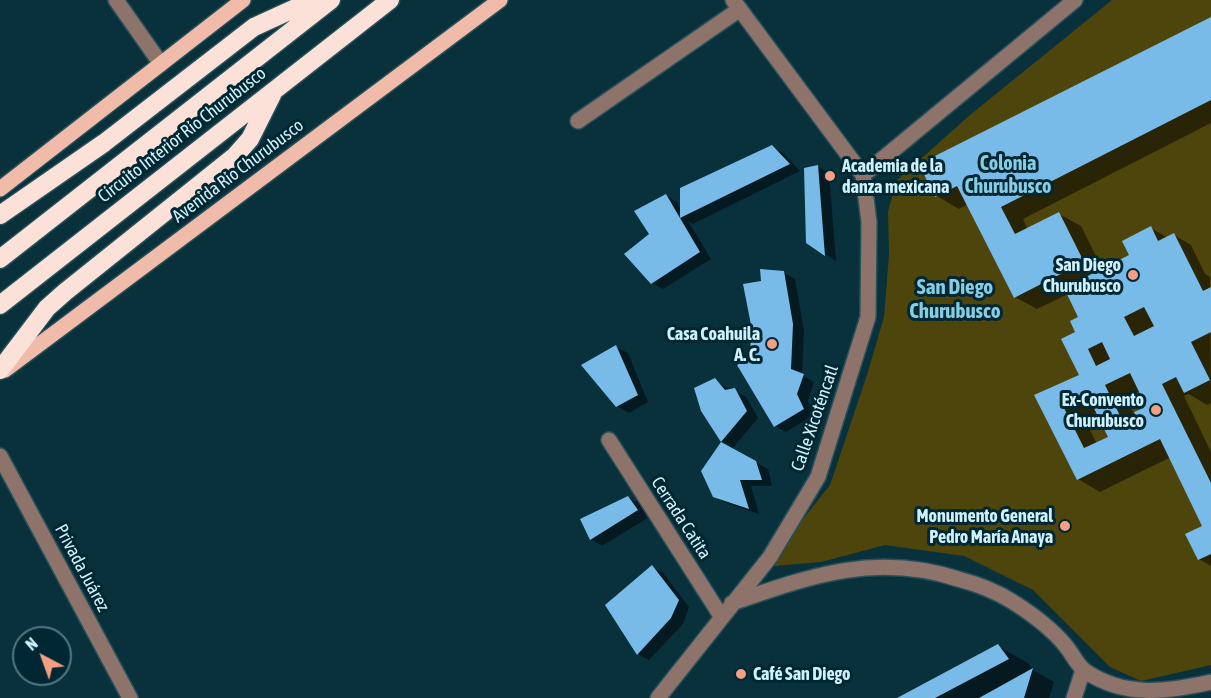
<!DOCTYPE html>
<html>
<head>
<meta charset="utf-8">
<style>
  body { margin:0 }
  #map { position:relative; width:1211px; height:698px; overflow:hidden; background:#08313c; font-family:"Asap Condensed",sans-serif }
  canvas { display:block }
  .north { position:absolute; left:12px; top:626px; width:60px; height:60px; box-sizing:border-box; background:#002732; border:2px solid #527883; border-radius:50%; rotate:319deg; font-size:16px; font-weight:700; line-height:24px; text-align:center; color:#cef1fc }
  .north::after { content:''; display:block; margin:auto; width:21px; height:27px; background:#f39f83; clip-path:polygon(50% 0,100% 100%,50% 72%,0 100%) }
</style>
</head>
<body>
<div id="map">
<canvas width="1211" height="698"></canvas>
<div class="north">N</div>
</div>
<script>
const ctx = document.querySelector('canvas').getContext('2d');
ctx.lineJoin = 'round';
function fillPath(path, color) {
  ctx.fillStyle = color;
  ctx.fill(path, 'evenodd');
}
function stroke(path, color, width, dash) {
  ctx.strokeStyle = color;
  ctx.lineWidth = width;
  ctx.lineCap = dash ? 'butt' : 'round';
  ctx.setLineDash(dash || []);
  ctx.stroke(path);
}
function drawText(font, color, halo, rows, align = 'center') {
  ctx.font = font + ' "Asap Condensed",sans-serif';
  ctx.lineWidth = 6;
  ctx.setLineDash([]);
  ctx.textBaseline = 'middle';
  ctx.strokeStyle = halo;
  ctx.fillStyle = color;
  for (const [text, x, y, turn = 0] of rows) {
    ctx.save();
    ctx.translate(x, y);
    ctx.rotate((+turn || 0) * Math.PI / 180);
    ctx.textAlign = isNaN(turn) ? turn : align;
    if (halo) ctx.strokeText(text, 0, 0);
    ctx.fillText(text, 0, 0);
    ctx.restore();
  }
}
fillPath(new Path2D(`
  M 1112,0 L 1211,0 L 1211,665 L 1141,681 L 1110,667 L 1033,590 L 964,556 L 885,545 L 821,562 L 775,566 L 769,562 L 830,485 L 867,375 L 884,317 L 889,255 L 888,212 L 896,181 L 970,115 Z`), '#4e450c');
fillPath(new Path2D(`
  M 1211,19 L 1211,123 L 1023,219 L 1028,230 L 1059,214 L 1081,226 L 1103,270 L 1131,256 L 1151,228 L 1168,238 L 1174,235 L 1191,245 L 1205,274 L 1210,277 L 1211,403 L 1207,405 L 1189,394 L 1184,396 L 1211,452 L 1211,566 L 1199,559 L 1204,526 L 1171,457 L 1100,492 L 1078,479 L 1036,396 L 1081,376 L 1077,332 L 1080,317 L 1068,294 L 1037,309 L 1015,297 L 968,204 L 959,209 L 937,196 ZM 1140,391 L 1143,396 L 1143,409 L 1134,414 L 1126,398 ZM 1098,412 L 1111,437 L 1097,444 L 1084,418 Z
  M 772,147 L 783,153 L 800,171 L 693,224 L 688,221 L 711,259 L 663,289 L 652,283 L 651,234 L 666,196 L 677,202 L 681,210 Z
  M 818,167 L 829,173 L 836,261 L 807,242 Z
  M 783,272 L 795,279 L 804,331 L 802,375 L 814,382 L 808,401 L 814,415 L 786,432 L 775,426 L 751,359 L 762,282 Z
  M 616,347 L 628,353 L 648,402 L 629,413 L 617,406 Z
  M 715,380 L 730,390 L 735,390 L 746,397 L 758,418 L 732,449 L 768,469 L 772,486 L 751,486 L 759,514 L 726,503 L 714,496 L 729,445 L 722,441 L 702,411 Z
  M 628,497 L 640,504 L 649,517 L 602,546 L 591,539 Z
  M 652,567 L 663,573 L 689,607 L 683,624 L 649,660 L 638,654 Z
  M 998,646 L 1028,663 L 1033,670 L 1054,682 L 1049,698 L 900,698 Z`), '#0007');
fillPath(new Path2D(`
  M 1211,17 L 1211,100 L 1001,207 L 1015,234 L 1059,212 L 1084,262 L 1014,298 L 957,186 L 935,197 L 919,164 Z
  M 772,145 L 790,164 L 680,218 L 700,252 L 651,284 L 624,254 L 649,234 L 634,211 L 666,194 L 680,218 L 680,188 Z
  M 818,165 L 825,256 L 806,243 L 804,168 Z
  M 1151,226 L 1158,241 L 1174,233 L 1203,291 L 1211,287 L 1211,332 L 1191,342 L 1210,380 L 1184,393 L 1176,377 L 1162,384 L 1211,483 L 1211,554 L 1198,560 L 1185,534 L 1202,526 L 1160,439 L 1077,480 L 1034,395 L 1079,375 L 1061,339 L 1075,332 L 1070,321 L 1078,317 L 1064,288 L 1129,255 L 1122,241 ZM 1144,307 L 1154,326 L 1134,336 L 1124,317 ZM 1102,342 L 1110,359 L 1096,366 L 1088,349 ZM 1130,373 L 1141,396 L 1135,398 L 1141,409 L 1134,412 L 1139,422 L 1126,428 L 1105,385 ZM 1087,394 L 1108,437 L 1084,448 L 1063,406 Z
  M 760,269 L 784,271 L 793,324 L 791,369 L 804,374 L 797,394 L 804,409 L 774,427 L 737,365 L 749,358 L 752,330 L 743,284 L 761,281 Z
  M 616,345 L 638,395 L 616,407 L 581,365 Z
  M 715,378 L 725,390 L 735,388 L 747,411 L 721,442 L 701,411 L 694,388 Z
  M 721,442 L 756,461 L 762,480 L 740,480 L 749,509 L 713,497 L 701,471 Z
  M 628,496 L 638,510 L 590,540 L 580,519 Z
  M 652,565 L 679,600 L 671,618 L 637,655 L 605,605 Z
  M 998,644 L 1009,659 L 935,698 L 897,698 Z
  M 1033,668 L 1024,698 L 979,698 Z`), '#79bbe8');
const minor = new Path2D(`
  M 116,0 L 161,64
  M 578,121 L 740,9
  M 863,175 L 1075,0
  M 609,440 L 721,616
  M 0,456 L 130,698
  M 732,603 C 810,576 875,552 958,579 C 977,584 996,591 1013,602 C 1032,614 1051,628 1065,645 C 1072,653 1077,665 1085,671 C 1125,698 1166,692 1211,682
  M 658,698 L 770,557 L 818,477 L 868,317 L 869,222 L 863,175 L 733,0
  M 1074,698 L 1083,670`);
const major = new Path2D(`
  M 0,189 L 243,0
  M 5,370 L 500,0`);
const highway = new Path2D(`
  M 0,215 L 104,143 L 254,27 L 313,0
  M 0,259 L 331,0
  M 0,305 L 390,0
  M 0,370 L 47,308 L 65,292 L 235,156 L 250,139 L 272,95`);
stroke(minor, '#28505b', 18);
stroke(major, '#28505b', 18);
stroke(highway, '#28505b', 21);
stroke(minor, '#8d736a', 15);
stroke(major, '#f0bba8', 15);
stroke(highway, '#fce1d8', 18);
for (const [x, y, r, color] of [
  [830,176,6,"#f39f83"],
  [1133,275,6,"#f39f83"],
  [772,344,6,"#f39f83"],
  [1156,410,6,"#f39f83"],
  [1065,526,6,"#f39f83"],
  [741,674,6,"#f39f83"]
]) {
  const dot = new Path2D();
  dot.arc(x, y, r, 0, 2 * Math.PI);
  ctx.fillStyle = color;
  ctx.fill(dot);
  stroke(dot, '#002732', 2);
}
drawText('18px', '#cef1fc', '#002732', [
  ["Circuito Interior Río Churubusco",182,135,-38],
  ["Avenida Río Churubusco",238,171,-37],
  ["Calle Xicoténcatl",815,418,-71],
  ["Cerrada Catita",681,518,57],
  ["Privada Juárez",82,568,62]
]);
drawText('bold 18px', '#cef1fc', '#002732', [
  ["Academia de la",842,166,"left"],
  ["danza mexicana",842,187,"left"],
  ["San Diego",1121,265],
  ["Churubusco",1121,286],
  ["Casa Coahuila",760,334],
  ["A. C.",760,355],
  ["Ex-Convento",1144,400],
  ["Churubusco",1144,421],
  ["Monumento General",1053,516],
  ["Pedro María Anaya",1053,537],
  ["Café San Diego",753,674,"left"]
], 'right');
drawText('bold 20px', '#85cee5', '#002732', [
  ["Colonia",1008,164],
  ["Churubusco",1008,187]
]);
drawText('bold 21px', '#85cee5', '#002732', [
  ["San Diego",955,287],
  ["Churubusco",955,311]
]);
</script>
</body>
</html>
